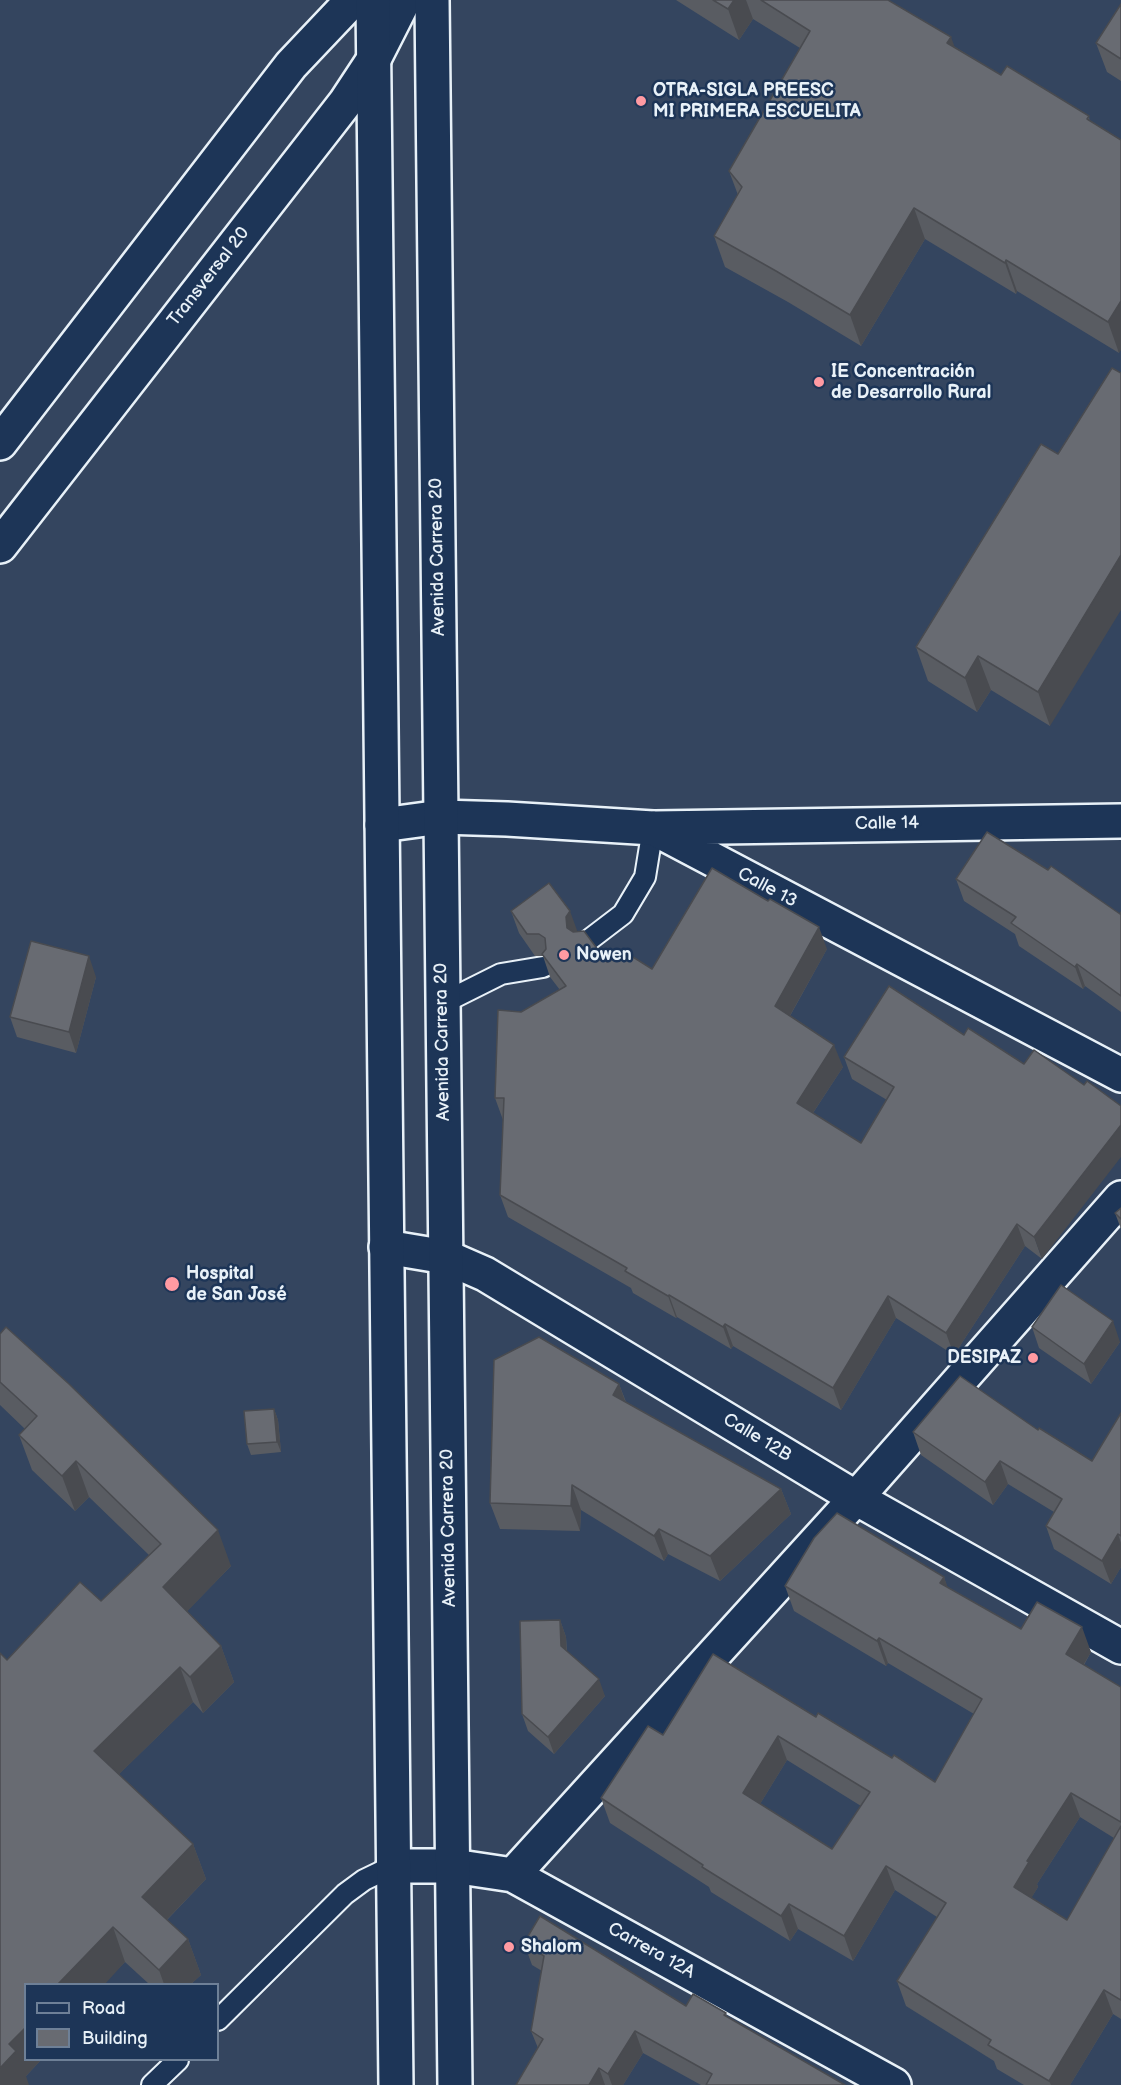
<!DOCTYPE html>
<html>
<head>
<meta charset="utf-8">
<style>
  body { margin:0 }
  #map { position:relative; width:1121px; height:2085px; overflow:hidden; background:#34455f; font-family:"Balsamiq Sans",sans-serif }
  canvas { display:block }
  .legend { position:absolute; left:24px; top:1983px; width:195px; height:78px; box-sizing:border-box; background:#1d3557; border:2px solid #6e8097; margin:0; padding:8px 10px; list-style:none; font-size:18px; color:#e8f1f8 }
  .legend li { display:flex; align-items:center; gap:12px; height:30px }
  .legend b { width:30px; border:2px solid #6e8097 }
</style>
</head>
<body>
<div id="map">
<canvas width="1121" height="2085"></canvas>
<ul class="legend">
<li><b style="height:8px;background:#1d3557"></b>Road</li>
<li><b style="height:16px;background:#686b72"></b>Building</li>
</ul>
</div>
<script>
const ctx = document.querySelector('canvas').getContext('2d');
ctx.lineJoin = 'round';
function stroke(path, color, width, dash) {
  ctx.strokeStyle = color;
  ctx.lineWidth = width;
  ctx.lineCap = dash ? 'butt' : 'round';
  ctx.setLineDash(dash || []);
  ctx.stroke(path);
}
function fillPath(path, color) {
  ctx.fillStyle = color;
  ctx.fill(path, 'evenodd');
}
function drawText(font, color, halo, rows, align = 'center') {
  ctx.font = font + ' "Balsamiq Sans",sans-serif';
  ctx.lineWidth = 5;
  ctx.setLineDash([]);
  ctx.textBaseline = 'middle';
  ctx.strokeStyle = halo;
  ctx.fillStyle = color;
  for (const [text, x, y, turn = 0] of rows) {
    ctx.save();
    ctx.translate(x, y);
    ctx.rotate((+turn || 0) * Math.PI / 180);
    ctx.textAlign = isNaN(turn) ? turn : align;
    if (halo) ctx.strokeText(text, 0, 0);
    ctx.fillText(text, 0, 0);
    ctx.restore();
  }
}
const service = new Path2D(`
  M 585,943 L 623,914 L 645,877 L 653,828
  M 443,1003 L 501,974 L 543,967
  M 218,2020 L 345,1894 L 364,1880 L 393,1866
  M 152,2085 L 178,2060`);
const minor = new Path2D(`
  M 382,825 L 441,817 L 507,819 L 653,828 L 1121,1075
  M 655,828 L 1121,821
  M 386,1247 L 446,1257 L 485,1274 L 856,1498 L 1121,1647
  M 393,1866 L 453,1866 L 513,1875 L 894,2085
  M 513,1875 L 856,1498 L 1121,1198`);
const tertiary = new Path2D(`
  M 0,443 L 291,65 L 346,7 L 349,0
  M 0,546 L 345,103 L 374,59 L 404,0`);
const secondary = new Path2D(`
  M 373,0 L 396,2085
  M 432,0 L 455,2085`);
stroke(service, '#e8f1f8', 24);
stroke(minor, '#e8f1f8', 38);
stroke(tertiary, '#e8f1f8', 38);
stroke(secondary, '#e8f1f8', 38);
stroke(service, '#1d3557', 20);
stroke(minor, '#1d3557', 33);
stroke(tertiary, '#1d3557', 33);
stroke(secondary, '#1d3557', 33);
fillPath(new Path2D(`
  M 676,0 L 888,0 L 955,47 L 1001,75 L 1089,116 L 1119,353 L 1017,291 L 1016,294 L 925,239 L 861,346 L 788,302 L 725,267 L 714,236 L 738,195 L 729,171 L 800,48 L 753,19 L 739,40 Z
  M 1121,4 L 1121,81 L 1107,72 L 1096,43 Z
  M 1058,454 L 1050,726 L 991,690 L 977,712 L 928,681 L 916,647 Z
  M 1048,870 L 1120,914 L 1121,912 L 1121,1012 L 1085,986 L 1083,989 L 1019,946 L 1015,934 L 964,901 L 956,879 Z
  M 511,911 L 577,931 L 607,962 L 652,969 L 827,949 L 790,1016 L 843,1067 L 813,1113 L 861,1143 L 887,1100 L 852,1079 L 844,1057 L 964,1035 L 1042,1259 L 1025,1246 L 954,1355 L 896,1318 L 841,1410 L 733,1346 L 731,1349 L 677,1317 L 676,1318 L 633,1293 L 631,1288 L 508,1217 L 500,1195 L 503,1120 L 495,1098 L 521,1012 L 560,990 L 550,977 L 543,956 L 535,956 L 519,933 Z
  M 96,977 L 76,1053 L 17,1037 L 10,1017 Z
  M 1121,1208 L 1121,1229 L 1115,1213 Z
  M 1032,1327 L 1120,1342 L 1091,1384 L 1039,1348 Z
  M 0,1334 L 231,1566 L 187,1611 L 221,1646 L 234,1682 L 203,1713 L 193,1702 L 119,1774 L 193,1844 L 206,1879 L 167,1920 L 188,1939 L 201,1975 L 191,1984 L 149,1984 L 125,1962 L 26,2060 L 41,2060 L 26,2076 L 0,2085 L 7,1660 L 101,1601 L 149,1555 L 89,1497 L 75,1511 L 32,1470 L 19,1435 L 25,1429 L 0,1405 Z
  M 619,1384 L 626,1402 L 781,1489 L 791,1514 L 720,1581 L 668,1554 L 664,1561 L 581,1510 L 580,1531 L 500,1529 L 490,1503 Z
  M 274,1409 L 278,1420 L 281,1452 L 251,1455 L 247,1444 Z
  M 1121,1413 L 1121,1567 L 1111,1584 L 1054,1549 L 1046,1526 L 1054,1512 L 1008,1484 L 993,1505 L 921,1455 L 913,1432 L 1038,1430 L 1092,1461 Z
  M 944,1577 L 947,1587 L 1021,1629 L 1091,1652 L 1084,1665 L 1121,1687 L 1121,2019 L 1113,2014 L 1070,2085 L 1024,2085 L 997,2069 L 994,2061 L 906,2006 L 897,1981 L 937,1917 L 895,1890 L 853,1961 L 798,1929 L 790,1941 L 711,1892 L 709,1887 L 610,1823 L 601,1798 L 663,1735 L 816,1717 L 935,1782 L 974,1714 L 888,1663 L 886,1666 L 794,1611 L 785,1586 ZM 787,1760 L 861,1806 L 832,1849 L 760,1804 ZM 1080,1817 L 1114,1838 L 1067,1920 L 1031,1898 L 1038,1887 L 1037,1884 Z
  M 560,1620 L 566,1637 L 567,1651 L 605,1696 L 554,1754 L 528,1731 L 522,1714 Z
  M 524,1943 L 686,2006 L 726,2013 L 727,2017 L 845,2085 L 701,2085 L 643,2053 L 623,2085 L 516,2085 L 538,2048 L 531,2031 L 542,1971 L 532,1965 Z`), '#595c62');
fillPath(new Path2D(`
  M 734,0 L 746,0 L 753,19 L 739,40 L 728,9 Z
  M 951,37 L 962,67 L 947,43 Z
  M 914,208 L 925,239 L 861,346 L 850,315 Z
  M 1006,260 L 1017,291 L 1016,294 L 1005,263 Z
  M 1121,301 L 1121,350 L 1119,353 L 1108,322 Z
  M 1121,555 L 1121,610 L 1050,726 L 1038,692 Z
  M 978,656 L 991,690 L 977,712 L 965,678 Z
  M 570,911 L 578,933 L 575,950 L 567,928 L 566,917 Z
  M 819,927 L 827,949 L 783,1028 L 775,1006 Z
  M 89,956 L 96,977 L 76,1053 L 69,1032 Z
  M 1077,964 L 1085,986 L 1083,989 L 1075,967 Z
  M 834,1045 L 843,1067 L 805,1125 L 797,1103 Z
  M 1121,1125 L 1121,1157 L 1042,1259 L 1034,1237 Z
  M 1017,1224 L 1025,1246 L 954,1355 L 946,1333 Z
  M 669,1295 L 677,1317 L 676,1318 L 668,1296 Z
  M 888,1296 L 896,1318 L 841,1410 L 833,1388 Z
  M 1113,1321 L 1120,1342 L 1091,1384 L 1084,1364 Z
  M 725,1324 L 733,1346 L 731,1349 L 723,1327 Z
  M 619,1384 L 628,1409 L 613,1395 Z
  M 274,1409 L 278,1420 L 281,1452 L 277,1442 Z
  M 76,1461 L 89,1497 L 75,1511 L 62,1476 Z
  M 1000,1461 L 1008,1484 L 993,1505 L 985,1482 Z
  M 572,1485 L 581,1510 L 580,1531 L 571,1506 Z
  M 781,1489 L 791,1514 L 720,1581 L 710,1556 Z
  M 659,1529 L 668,1554 L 664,1561 L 654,1536 Z
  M 218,1530 L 231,1566 L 176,1623 L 163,1587 Z
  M 1118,1534 L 1121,1543 L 1121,1567 L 1111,1584 L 1102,1561 Z
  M 944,1577 L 953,1602 L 940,1583 Z
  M 560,1620 L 566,1637 L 567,1663 L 561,1646 Z
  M 1082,1627 L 1091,1652 L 1075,1679 L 1066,1654 Z
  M 879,1638 L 888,1663 L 886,1666 L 877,1641 Z
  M 221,1646 L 234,1682 L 203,1713 L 190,1677 Z
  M 180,1667 L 193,1702 L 107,1786 L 94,1751 Z
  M 599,1679 L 605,1696 L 554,1754 L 548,1737 Z
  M 778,1736 L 787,1760 L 752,1817 L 743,1793 Z
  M 1071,1793 L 1080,1817 L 1037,1884 L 1038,1887 L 1023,1912 L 1014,1887 L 1027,1861 Z
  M 193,1844 L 206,1879 L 155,1932 L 142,1897 Z
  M 886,1866 L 895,1890 L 853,1961 L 844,1936 Z
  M 789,1904 L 798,1929 L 790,1941 L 781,1916 Z
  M 113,1927 L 125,1962 L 105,1984 L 58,1984 Z
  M 188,1939 L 201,1975 L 191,1984 L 164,1984 L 159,1970 Z
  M 1104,1990 L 1113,2014 L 1070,2085 L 1051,2085 L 1049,2081 Z
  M 26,2027 L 26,2060 L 41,2060 L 26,2076 L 29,2085 L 0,2085 L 0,2068 L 9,2044 Z
  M 635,2031 L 643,2053 L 623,2085 L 612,2085 L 608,2074 Z
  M 599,2068 L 605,2085 L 589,2085 Z`), '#494b50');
const building = new Path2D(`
  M 713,0 L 734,0 L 728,9 Z
  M 761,0 L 888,0 L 951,37 L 947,43 L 1001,75 L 1007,66 L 1089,116 L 1087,119 L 1121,140 L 1121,301 L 1108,322 L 1006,260 L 1005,263 L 914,208 L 850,315 L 776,271 L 714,236 L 742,187 L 729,171 L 810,31 Z
  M 1121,4 L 1121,59 L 1096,43 Z
  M 1112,368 L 1121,373 L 1121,555 L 1038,692 L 978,656 L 965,678 L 916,647 L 1041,444 L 1058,454 Z
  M 987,832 L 1048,870 L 1051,866 L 1120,914 L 1121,912 L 1121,996 L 1077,964 L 1075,967 L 1011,923 L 1016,917 L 956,879 Z
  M 712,868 L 768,901 L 770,899 L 819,927 L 775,1006 L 834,1045 L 797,1103 L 861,1143 L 894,1087 L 844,1057 L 889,986 L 964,1035 L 968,1028 L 1024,1064 L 1034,1050 L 1084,1085 L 1087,1081 L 1121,1106 L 1121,1125 L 1034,1237 L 1017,1224 L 946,1333 L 888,1296 L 833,1388 L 725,1324 L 723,1327 L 669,1295 L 668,1296 L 625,1271 L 627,1268 L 500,1195 L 504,1098 L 495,1098 L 498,1010 L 521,1012 L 566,986 L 542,954 L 546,949 L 545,938 L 539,934 L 527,934 L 511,911 L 549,883 L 570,911 L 566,917 L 567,928 L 573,932 L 584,931 L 607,962 L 625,952 L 652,969 Z
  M 31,941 L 89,956 L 69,1032 L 10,1017 Z
  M 1121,1208 L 1121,1219 L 1115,1213 Z
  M 1061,1285 L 1113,1321 L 1084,1364 L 1032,1327 Z
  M 6,1327 L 69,1384 L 218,1530 L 163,1587 L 221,1646 L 190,1677 L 180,1667 L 94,1751 L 193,1844 L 142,1897 L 188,1939 L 159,1970 L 113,1927 L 58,1984 L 26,1984 L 26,2027 L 9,2044 L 16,2051 L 0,2068 L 0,1653 L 7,1660 L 80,1582 L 101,1601 L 161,1544 L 76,1461 L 62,1476 L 19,1435 L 37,1416 L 0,1382 L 0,1334 Z
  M 539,1337 L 619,1384 L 613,1395 L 781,1489 L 710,1556 L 659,1529 L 654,1536 L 572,1485 L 571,1506 L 490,1503 L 494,1360 Z
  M 960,1376 L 1038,1430 L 1039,1428 L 1092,1461 L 1121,1413 L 1121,1536 L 1118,1534 L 1102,1561 L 1046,1526 L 1062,1499 L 1000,1461 L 985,1482 L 913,1432 Z
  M 274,1409 L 277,1442 L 247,1444 L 244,1411 Z
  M 837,1513 L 944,1577 L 940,1583 L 1021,1629 L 1037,1602 L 1082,1627 L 1066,1654 L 1121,1687 L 1121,1822 L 1071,1793 L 1027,1861 L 1029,1862 L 1014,1887 L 1067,1920 L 1121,1826 L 1121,2000 L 1104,1990 L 1049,2081 L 988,2045 L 991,2040 L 897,1981 L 946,1903 L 886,1866 L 844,1936 L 789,1904 L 781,1916 L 702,1867 L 703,1865 L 601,1798 L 648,1726 L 663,1735 L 713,1654 L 816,1717 L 818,1713 L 892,1758 L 894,1755 L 935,1782 L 982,1699 L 879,1638 L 877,1641 L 785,1586 L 814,1538 ZM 778,1736 L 870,1792 L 832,1849 L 743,1793 Z
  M 560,1620 L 561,1646 L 599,1679 L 548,1737 L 522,1714 L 520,1621 Z
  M 540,1916 L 686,2006 L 693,1994 L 726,2013 L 724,2015 L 845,2085 L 706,2085 L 712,2074 L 635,2031 L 608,2074 L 599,2068 L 589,2085 L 516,2085 L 543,2039 L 531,2031 L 544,1956 L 524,1943 Z`);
fillPath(building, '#686b72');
stroke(building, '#494b50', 1.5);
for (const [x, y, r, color] of [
  [641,101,6,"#ff9aa2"],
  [819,382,6,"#ff9aa2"],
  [564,955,6,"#ff9aa2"],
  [172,1284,8,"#ff9aa2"],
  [1033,1358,6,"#ff9aa2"],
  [509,1947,6,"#ff9aa2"]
]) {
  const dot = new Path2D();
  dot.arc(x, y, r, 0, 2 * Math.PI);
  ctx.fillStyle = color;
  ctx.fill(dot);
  stroke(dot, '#1d3557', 2);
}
drawText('bold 18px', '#e8f1f8', '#1d3557', [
  ["OTRA-SIGLA PREESC",653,91],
  ["MI PRIMERA ESCUELITA",653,112],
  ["IE Concentración",831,372],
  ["de Desarrollo Rural",831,393],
  ["Nowen",576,955],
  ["Hospital",186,1274],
  ["de San José",186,1295],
  ["DESIPAZ",1021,1358,"right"],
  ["Shalom",521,1947]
], 'left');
drawText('18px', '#e8f1f8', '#1d3557', [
  ["Transversal 20",209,277,-52],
  ["Avenida Carrera 20",438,557,-91],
  ["Calle 14",887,824,-1],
  ["Calle 13",767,888,28],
  ["Avenida Carrera 20",443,1042,-91],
  ["Calle 12B",757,1438,31],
  ["Avenida Carrera 20",449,1528,-91],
  ["Carrera 12A",651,1951,29]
]);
</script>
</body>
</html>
